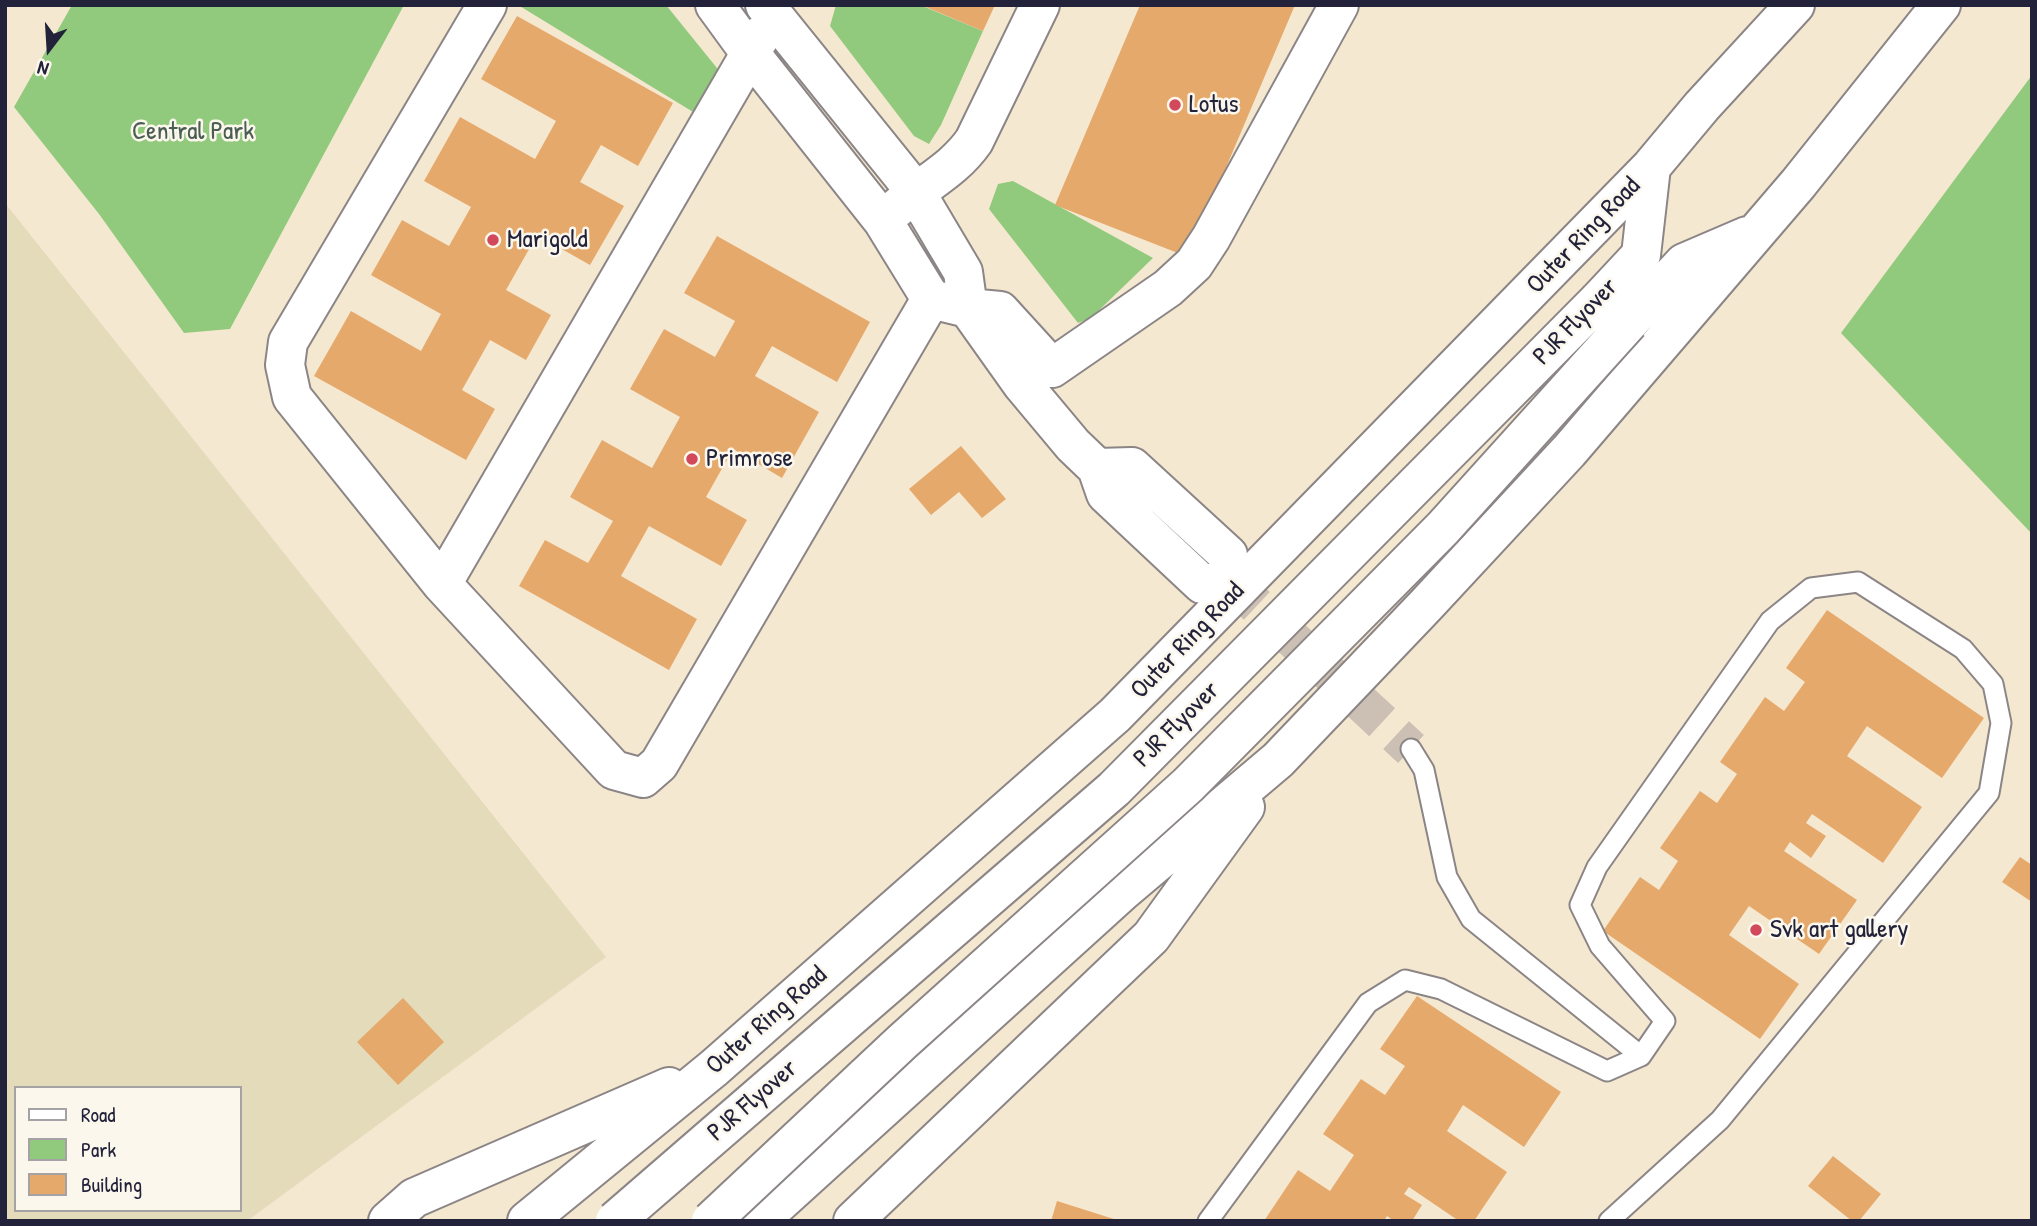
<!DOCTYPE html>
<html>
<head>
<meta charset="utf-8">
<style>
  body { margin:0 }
  #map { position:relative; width:2037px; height:1226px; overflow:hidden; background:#f5e8d1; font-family:"Patrick Hand",sans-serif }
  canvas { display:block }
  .frame { position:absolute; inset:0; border:7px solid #22223b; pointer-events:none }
  .legend { position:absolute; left:14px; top:1086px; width:228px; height:126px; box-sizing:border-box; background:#fbf7ec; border:2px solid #a4a2a5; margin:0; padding:9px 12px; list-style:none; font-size:21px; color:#22223b }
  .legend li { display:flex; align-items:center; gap:14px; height:35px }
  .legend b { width:35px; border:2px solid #a4a2a5 }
  .north { position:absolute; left:14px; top:14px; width:70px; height:70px; -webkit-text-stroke:5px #fbf7ec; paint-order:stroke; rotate:197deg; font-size:19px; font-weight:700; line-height:28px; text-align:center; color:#22223b }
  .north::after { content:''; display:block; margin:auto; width:24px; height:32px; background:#22223b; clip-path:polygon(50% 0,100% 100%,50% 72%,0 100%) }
</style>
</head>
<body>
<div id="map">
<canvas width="2037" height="1226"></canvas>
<div class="frame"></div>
<ul class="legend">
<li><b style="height:9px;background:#fff"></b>Road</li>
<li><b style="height:19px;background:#92ca7d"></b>Park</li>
<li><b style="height:19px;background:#e6a96c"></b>Building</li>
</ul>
<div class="north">N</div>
</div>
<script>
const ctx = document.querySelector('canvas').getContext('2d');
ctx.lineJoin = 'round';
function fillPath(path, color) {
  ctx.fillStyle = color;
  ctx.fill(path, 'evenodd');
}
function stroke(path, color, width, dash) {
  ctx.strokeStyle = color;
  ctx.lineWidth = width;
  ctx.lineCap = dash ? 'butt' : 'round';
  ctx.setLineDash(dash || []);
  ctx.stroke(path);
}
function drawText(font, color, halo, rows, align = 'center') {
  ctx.font = font + ' "Patrick Hand",sans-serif';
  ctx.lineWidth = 5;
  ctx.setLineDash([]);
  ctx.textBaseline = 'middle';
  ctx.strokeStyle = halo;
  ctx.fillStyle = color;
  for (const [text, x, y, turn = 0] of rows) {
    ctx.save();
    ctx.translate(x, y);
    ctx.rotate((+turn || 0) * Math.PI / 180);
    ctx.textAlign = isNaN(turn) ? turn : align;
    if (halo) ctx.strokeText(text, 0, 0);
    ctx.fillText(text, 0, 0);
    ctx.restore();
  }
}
fillPath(new Path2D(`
  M 5,203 L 606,957 L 247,1221 L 5,1221 ZM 16,1088 L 240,1088 L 240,1210 L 16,1210 Z`), '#e4dbba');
fillPath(new Path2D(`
  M 72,5 L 404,5 L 230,329 L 184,333 L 99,214 L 14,107 Z
  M 518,5 L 666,5 L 738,94 L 716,126 Z
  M 836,5 L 920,5 L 983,31 L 941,125 L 929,144 L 914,136 L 830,26 Z
  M 2032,75 L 2032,534 L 1841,333 Z
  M 1013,181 L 1153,258 L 1091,318 L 1078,323 L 989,209 L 998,184 Z`), '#92ca7d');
fillPath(new Path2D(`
  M 921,5 L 995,5 L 983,31 Z
  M 1140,5 L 1295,5 L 1188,257 L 1055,205 Z
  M 517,16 L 673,103 L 638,166 L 601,145 L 580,182 L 624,206 L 590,265 L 537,235 L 506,290 L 551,315 L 526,360 L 490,340 L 462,390 L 495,409 L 466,460 L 314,376 L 351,311 L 421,351 L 441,314 L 371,275 L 402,220 L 449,246 L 471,207 L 424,181 L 460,117 L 535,159 L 556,121 L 481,79 Z
  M 717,236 L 870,322 L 837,382 L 772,346 L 755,376 L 819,412 L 782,478 L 733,449 L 706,497 L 747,520 L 721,566 L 649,526 L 621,576 L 697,619 L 669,670 L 519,586 L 545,540 L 588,563 L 613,521 L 570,497 L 602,440 L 652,468 L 680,417 L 630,389 L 664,329 L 715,357 L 735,321 L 684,293 Z
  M 961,446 L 1006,499 L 982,518 L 959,492 L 931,515 L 909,489 Z
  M 1827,610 L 1984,718 L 1942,778 L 1867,726 L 1847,756 L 1922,807 L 1883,863 L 1812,814 L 1806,823 L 1826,836 L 1811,858 L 1790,842 L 1784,851 L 1857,900 L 1819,954 L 1749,906 L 1729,935 L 1799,984 L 1760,1039 L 1603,931 L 1640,877 L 1659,890 L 1678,861 L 1660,848 L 1700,791 L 1717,803 L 1737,774 L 1720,762 L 1765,697 L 1784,711 L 1805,682 L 1786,668 Z
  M 2020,857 L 2032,865 L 2032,902 L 2002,882 Z
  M 1417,996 L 1561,1092 L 1524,1147 L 1463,1105 L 1447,1131 L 1507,1172 L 1474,1221 L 1459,1221 L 1409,1187 L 1404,1194 L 1422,1205 L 1412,1221 L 1394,1221 L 1387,1216 L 1384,1221 L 1264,1221 L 1298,1170 L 1330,1191 L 1354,1155 L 1323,1134 L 1361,1079 L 1385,1095 L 1405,1066 L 1380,1049 Z
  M 403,998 L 444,1042 L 398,1085 L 357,1042 Z
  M 1833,1156 L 1881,1194 L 1859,1221 L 1852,1221 L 1808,1186 Z
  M 1057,1201 L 1117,1220 L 1117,1221 L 1051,1221 Z`), '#e6a96c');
stroke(new Path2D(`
  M 1229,580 L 1411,749`), '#cbc0b3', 38, [38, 19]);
const lane = new Path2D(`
  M 1411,749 L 1424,770 L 1447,877 L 1471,919 L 1641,1056
  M 1208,1221 L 1368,1003 L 1405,980 L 1441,989 L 1607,1071 L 1641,1056 L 1665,1021 L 1600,946 L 1580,905 L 1597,867 L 1770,621 L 1811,588 L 1858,582 L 1963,649 L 1993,684 L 2001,723 L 1989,793 L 1720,1120 L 1609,1221`);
const street = new Path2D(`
  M 487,5 L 288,342 L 285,365 L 292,397 L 442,584 L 614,770 L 643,778 L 659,764 L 931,299
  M 715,5 L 750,53 L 883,221 L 931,299 L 968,308 L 1000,311 L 1052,368 L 1168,288 L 1194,264 L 1211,238 L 1339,5
  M 765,5 L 915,191 L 963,272 L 968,308 L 1022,384 L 1073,445 L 1097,468 L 1106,494 L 1202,584 L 1229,580 L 1228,555 L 1132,467 L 1097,468
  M 897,208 C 924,183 953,171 974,141 L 1040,5
  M 442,584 L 761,35`);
const highway = new Path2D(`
  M 1599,300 L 1641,255 L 1651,167
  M 1629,322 L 1684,263 L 1747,236
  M 388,1221 L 414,1198 L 669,1087
  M 527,1221 L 714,1068 L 1115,715 L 1651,167 L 1702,106 L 1795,5
  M 759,1221 L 1123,891 L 1278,760 L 1426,605 L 1569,451 L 1798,184 L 1941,5
  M 853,1221 L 1151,937 L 1245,807`);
stroke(lane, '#8c8586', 23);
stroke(street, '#8c8586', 42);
stroke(highway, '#8c8586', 42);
stroke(lane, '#fff', 19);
stroke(street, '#fff', 38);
stroke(highway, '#fff', 38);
const highwayBridge = new Path2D(`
  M 615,1221 L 1114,789 L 1599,300
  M 711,1221 L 902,1042 L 1188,785 L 1443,528 L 1629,322`);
stroke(highwayBridge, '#8c8586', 42, []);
stroke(highwayBridge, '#fff', 38);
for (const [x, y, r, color] of [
  [1175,105,7,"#d1495b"],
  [493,240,7,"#d1495b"],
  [692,459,7,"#d1495b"],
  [1756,930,7,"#d1495b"]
]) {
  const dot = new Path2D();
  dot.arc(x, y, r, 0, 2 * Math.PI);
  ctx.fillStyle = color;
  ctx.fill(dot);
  stroke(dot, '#fbf7ec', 2.5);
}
drawText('26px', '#22223b', '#fbf7ec', [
  ["Lotus",1189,105],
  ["Marigold",507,240],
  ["Primrose",706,459],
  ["Svk art gallery",1770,930]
], 'left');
drawText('26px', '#495d52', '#fbf7ec', [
  ["Central Park",193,132]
]);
drawText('26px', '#22223b', '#fbf7ec', [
  ["Outer Ring Road",1584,236,-46],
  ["PJR Flyover",1576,322,-46],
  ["Outer Ring Road",1188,641,-46],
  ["PJR Flyover",1177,725,-45],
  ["Outer Ring Road",767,1021,-41],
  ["PJR Flyover",753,1101,-41]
]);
</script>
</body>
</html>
